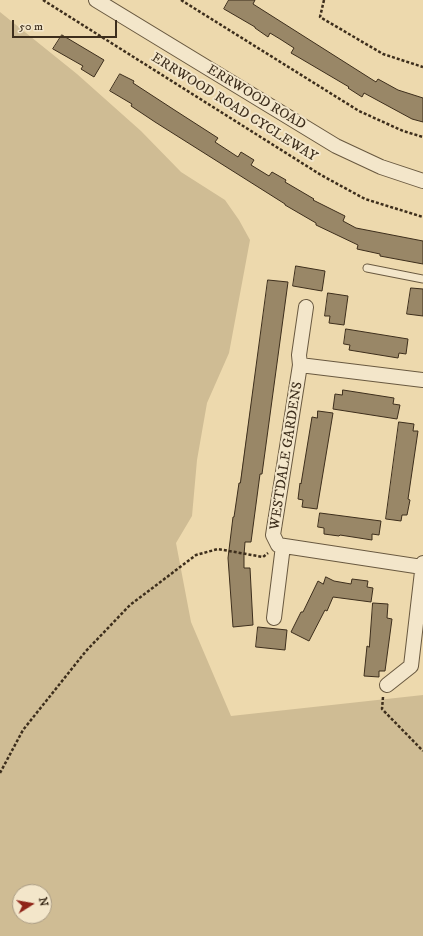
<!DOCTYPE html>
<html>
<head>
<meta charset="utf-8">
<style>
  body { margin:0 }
  #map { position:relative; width:423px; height:936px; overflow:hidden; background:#edd9ad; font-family:"IM FELL DW Pica",serif }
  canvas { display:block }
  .north { position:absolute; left:12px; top:884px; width:40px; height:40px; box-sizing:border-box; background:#f3e6ca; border:1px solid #aa9c84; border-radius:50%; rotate:79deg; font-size:11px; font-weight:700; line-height:16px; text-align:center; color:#3d2e1c }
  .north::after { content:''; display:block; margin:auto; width:14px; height:18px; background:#8f2418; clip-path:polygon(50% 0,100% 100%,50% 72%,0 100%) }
  .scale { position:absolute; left:12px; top:20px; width:105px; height:18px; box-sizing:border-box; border:2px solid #3d2e1c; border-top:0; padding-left:5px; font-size:12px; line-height:14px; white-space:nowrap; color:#3d2e1c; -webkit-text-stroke:3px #f3e6ca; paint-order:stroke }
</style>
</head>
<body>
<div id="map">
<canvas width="423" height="936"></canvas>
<div class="north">N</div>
<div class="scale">50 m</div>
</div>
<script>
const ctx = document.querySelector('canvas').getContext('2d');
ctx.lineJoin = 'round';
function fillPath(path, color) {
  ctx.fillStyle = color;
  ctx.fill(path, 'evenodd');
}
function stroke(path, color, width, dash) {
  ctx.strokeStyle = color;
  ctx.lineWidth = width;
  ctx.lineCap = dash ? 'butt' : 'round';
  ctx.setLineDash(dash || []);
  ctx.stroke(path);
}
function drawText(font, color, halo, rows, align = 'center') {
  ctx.font = font + ' "IM FELL DW Pica",serif';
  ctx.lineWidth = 4;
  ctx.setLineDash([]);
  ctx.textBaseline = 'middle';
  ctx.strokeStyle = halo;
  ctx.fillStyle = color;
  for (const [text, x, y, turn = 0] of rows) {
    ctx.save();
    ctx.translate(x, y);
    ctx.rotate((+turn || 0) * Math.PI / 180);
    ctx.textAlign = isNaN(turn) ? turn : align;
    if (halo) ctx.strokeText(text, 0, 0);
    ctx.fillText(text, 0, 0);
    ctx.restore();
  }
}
fillPath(new Path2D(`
  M 0,12 L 77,74 L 141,131 L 181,172 L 225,200 L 239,220 L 250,240 L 229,353 L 207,403 L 197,460 L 192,516 L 176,543 L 191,622 L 231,716 L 423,695 L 423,936 L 0,936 ZM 20,892 L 44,892 L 44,916 L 20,916 Z`), '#cfbc94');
const building = new Path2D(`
  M 229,0 L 255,0 L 253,4 L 376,82 L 378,79 L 398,90 L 423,98 L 423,122 L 412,119 L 364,93 L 362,97 L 348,88 L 349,87 L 298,57 L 291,53 L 294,48 L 280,39 L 270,33 L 268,37 L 255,28 L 255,27 L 224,9 Z
  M 62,35 L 104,60 L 94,77 L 81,69 L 83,66 L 53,49 Z
  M 120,74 L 134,81 L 133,83 L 176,111 L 218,138 L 215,142 L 238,157 L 241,152 L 254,160 L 251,165 L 269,176 L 272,172 L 286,180 L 285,182 L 314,199 L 313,200 L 345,216 L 343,221 L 356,228 L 423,241 L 423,264 L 380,256 L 380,254 L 357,249 L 358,245 L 316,225 L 316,223 L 285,205 L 285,204 L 155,122 L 131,106 L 132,104 L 110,91 Z
  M 296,266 L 325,271 L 322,291 L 293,286 Z
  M 268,280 L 288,282 L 262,474 L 260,474 L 251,542 L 245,542 L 244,555 L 244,568 L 250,568 L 253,625 L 233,627 L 228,558 L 233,517 L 234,517 L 239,483 L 240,483 Z
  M 411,288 L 423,289 L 423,316 L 407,314 Z
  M 328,293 L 348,296 L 344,325 L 329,323 L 330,316 L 325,316 Z
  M 346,329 L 408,339 L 406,354 L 399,353 L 398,358 L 349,350 L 350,345 L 344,344 Z
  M 343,390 L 394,398 L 393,404 L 400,405 L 397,419 L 333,409 L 335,394 L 342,395 Z
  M 318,411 L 333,413 L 317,509 L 302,507 L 303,500 L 298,499 L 300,483 L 301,484 L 312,417 L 317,418 Z
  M 399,422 L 414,424 L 413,431 L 418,431 L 408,499 L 410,500 L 407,515 L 402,515 L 401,521 L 386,519 Z
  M 320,513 L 381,521 L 379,535 L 372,534 L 372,540 L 340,535 L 339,536 L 324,534 L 324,528 L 318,527 Z
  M 326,577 L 334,581 L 351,584 L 352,579 L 368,581 L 367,587 L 373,588 L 371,602 L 333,597 L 327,611 L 325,610 L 309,641 L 291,632 L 301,612 L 303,612 L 318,581 L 323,584 Z
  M 373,603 L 388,604 L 387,618 L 392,619 L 385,671 L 379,671 L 379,677 L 364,676 L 367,646 L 369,647 Z
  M 258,627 L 287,630 L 285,650 L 256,647 Z`);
fillPath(building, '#998767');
stroke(building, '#3d2e1c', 1);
const lane = new Path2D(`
  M 367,268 L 423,279`);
const street = new Path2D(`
  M 96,0 L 336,146 L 381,167 L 423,181
  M 306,307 L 299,355 L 300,365 L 273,535 L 278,545 L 422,567
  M 300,365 L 423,380
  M 274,618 L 283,546
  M 387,685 L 411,666 L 423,563`);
stroke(lane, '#695940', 9);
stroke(street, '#695940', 16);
stroke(new Path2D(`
  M 43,0 L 321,175 L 365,199 L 423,217
  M 181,0 L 359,111 L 403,131 L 423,137
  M 324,0 L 320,17 L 383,54 L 423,67
  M 383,697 L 382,709 L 423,751
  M 0,773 L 23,730 L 86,651 L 130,605 L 196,555 L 218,549 L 263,557 L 268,553`), '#3d2e1c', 2.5, [3, 2]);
stroke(lane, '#f3e6ca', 7);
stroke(street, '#f3e6ca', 14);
drawText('14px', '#3d2e1c', '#f3e6ca', [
  ["ERRWOOD ROAD",256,98,31],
  ["ERRWOOD ROAD CYCLEWAY",234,108,32],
  ["WESTDALE GARDENS",287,456,-81]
]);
</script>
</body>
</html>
